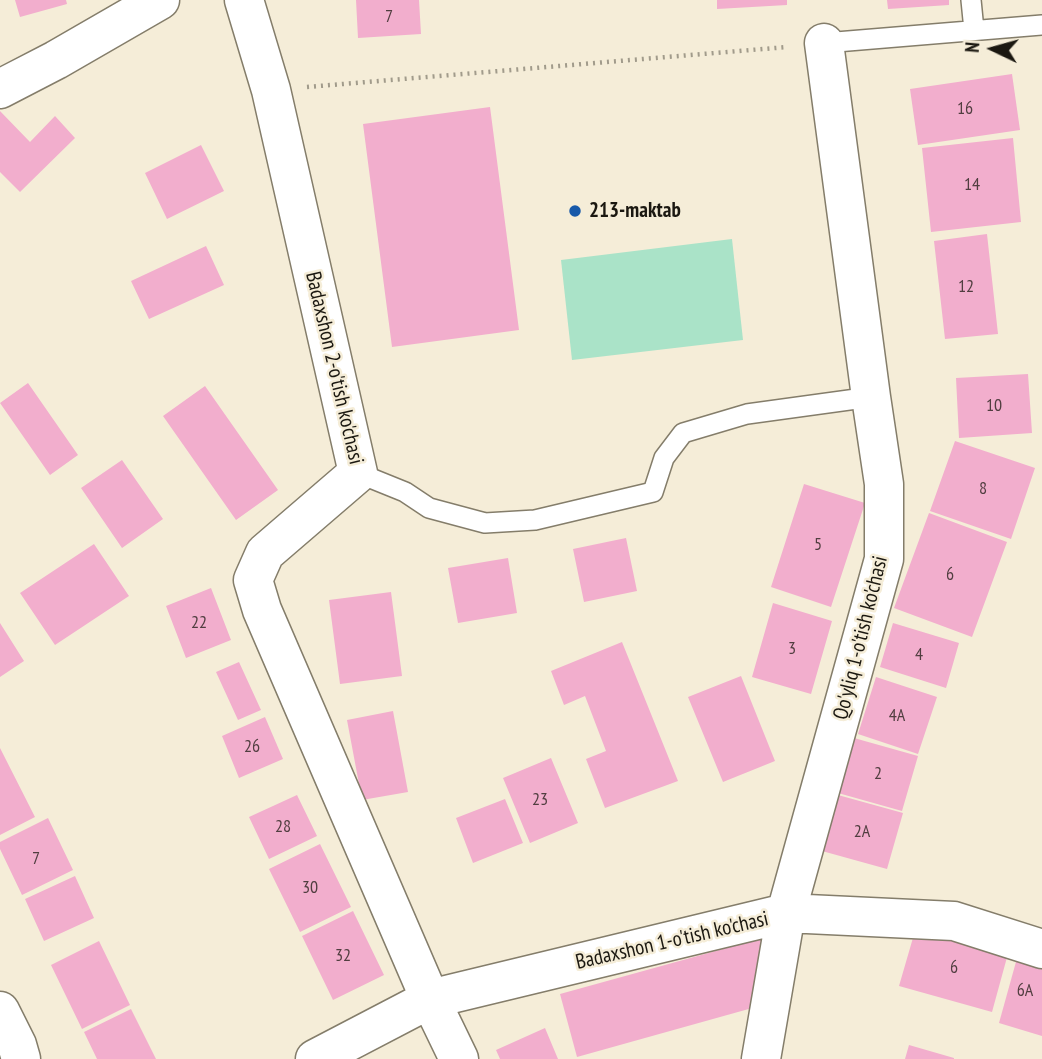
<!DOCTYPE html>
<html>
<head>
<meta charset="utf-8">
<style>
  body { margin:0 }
  #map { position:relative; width:1042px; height:1059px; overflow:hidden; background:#f5edd8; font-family:"PT Sans Narrow",sans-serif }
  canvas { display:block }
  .north { position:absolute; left:958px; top:14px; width:70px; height:70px; -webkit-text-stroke:5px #f5edd8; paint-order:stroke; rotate:275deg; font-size:19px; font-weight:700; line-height:28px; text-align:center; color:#1b1811 }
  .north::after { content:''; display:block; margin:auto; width:24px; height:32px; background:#1b1811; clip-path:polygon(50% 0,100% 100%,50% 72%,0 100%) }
</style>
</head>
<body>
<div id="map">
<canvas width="1042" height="1059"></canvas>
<div class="north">N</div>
</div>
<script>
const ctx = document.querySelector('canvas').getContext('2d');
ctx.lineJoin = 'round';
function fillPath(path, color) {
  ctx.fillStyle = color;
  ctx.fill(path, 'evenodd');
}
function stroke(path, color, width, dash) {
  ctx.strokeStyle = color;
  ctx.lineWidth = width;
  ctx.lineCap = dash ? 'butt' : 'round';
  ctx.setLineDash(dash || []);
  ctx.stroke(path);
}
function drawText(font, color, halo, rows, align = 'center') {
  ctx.font = font + ' "PT Sans Narrow",sans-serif';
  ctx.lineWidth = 5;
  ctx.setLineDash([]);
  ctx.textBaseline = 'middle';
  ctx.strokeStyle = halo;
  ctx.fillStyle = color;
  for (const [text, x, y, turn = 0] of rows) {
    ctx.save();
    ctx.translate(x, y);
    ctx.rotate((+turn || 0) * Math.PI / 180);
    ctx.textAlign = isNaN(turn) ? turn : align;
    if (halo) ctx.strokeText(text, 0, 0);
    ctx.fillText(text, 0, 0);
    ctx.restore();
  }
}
fillPath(new Path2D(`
  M 732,239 L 743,340 L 572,360 L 561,260 Z`), '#aae3c8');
fillPath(new Path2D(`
  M 15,0 L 66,0 L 67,4 L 20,17 Z
  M 356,0 L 419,0 L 421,34 L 358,38 Z
  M 717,0 L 787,0 L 787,5 L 717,9 Z
  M 887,0 L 949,0 L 949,5 L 888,9 Z
  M 1012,74 L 1020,130 L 918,145 L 910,89 Z
  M 490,107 L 519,330 L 392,347 L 363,124 Z
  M 0,111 L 30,142 L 55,116 L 75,138 L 20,192 L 0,172 Z
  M 1013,138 L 1021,222 L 931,232 L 922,148 Z
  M 201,145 L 224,191 L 167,219 L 145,173 Z
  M 987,234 L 998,334 L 945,339 L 934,241 Z
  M 206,246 L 224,285 L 149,319 L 131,281 Z
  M 1028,374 L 1032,433 L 959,438 L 956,378 Z
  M 28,383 L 78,455 L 50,475 L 0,403 Z
  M 205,386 L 278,490 L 236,520 L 163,416 Z
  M 955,441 L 1035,468 L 1011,539 L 930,511 Z
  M 122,460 L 163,519 L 122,548 L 81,488 Z
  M 804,484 L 865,503 L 831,607 L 771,587 Z
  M 929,513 L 1007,542 L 972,637 L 894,608 Z
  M 626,538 L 637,591 L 584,602 L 573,549 Z
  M 94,544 L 129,596 L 55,645 L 20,593 Z
  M 508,558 L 517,613 L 458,623 L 448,568 Z
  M 211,588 L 231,640 L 186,658 L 166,606 Z
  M 391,592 L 402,676 L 340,684 L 329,600 Z
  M 773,603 L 832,621 L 811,694 L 752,677 Z
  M 0,623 L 24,661 L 0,677 Z
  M 893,623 L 959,643 L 946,688 L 880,667 Z
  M 622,642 L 678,781 L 605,808 L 586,759 L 606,751 L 585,696 L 564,705 L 551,671 Z
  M 239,662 L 261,710 L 238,720 L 216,672 Z
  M 741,676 L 775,761 L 723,782 L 688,697 Z
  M 876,677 L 937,697 L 918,754 L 858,734 Z
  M 393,711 L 408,792 L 362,800 L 347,720 Z
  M 265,717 L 283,759 L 239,778 L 222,736 Z
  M 854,738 L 918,756 L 902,811 L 838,793 Z
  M 0,748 L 35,817 L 0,835 Z
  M 551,758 L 578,823 L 530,843 L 503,778 Z
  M 297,795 L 317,836 L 269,859 L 249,817 Z
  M 838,795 L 903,813 L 887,869 L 822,851 Z
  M 505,799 L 523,843 L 473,863 L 456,818 Z
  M 48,818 L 73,870 L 22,895 L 0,849 L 0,842 Z
  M 320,844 L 351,907 L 300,932 L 269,869 Z
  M 75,876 L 94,918 L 44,941 L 25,899 Z
  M 353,911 L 384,975 L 333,1000 L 302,936 Z
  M 917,924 L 1009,950 L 992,1012 L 899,986 Z
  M 770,936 L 763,1005 L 577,1057 L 560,994 Z
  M 99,941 L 130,1005 L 82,1029 L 51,965 Z
  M 1019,951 L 1042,958 L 1042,1036 L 999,1023 Z
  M 131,1009 L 156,1059 L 97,1059 L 84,1032 Z
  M 545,1028 L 558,1059 L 500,1059 L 496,1050 Z
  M 909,1045 L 954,1058 L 954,1059 L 905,1059 Z`), '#f2aecd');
const lane = new Path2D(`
  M 971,0 L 974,30
  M 824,43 L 1042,25
  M 358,473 L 405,492 L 429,508 L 485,523 L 535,520 L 653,492 L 664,458 L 683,433 L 747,414 L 871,397`);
const street = new Path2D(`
  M 244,0 L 271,90 L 358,473 L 265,553 L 253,580 L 262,610 L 430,999 L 459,1059
  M 0,89 L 56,60 L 160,0
  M 0,1011 L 17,1045 L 21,1059
  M 315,1059 L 430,999 L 786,913 L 954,921 L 1042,949
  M 761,1059 L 786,913 L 884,559 L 884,484 L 871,397 L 824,43`);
stroke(lane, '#847d6a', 22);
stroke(street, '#847d6a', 41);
stroke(new Path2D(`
  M 307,87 L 787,47`), '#a19b8b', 4.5, [2, 5]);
stroke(lane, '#fff', 19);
stroke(street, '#fff', 38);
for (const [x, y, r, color] of [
  [575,211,7,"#1759a9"]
]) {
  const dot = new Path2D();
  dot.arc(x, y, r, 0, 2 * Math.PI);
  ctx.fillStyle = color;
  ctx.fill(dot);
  stroke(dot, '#f5edd8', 2.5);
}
drawText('18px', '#513e40', null, [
  ["7",389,17],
  ["16",965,109],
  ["14",972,185],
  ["12",966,287],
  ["10",994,406],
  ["8",983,489],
  ["5",818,545],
  ["6",950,575],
  ["22",199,623],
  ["3",792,649],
  ["4",919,655],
  ["4A",897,716],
  ["26",252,747],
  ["2",878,774],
  ["23",540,800],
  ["28",283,827],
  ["2A",862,832],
  ["7",36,859],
  ["30",310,888],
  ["32",343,956],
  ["6",954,968],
  ["6A",1025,991]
]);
drawText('bold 21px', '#1b1811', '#f5edd8', [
  ["213-maktab",589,211]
], 'left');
drawText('21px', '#1b1811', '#f5edd8', [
  ["Badaxshon 2-o'tish ko'chasi",334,368,77],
  ["Qo'yliq 1-o'tish ko'chasi",861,638,-76],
  ["Badaxshon 1-o'tish ko'chasi",672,941,-13]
]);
</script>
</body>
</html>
